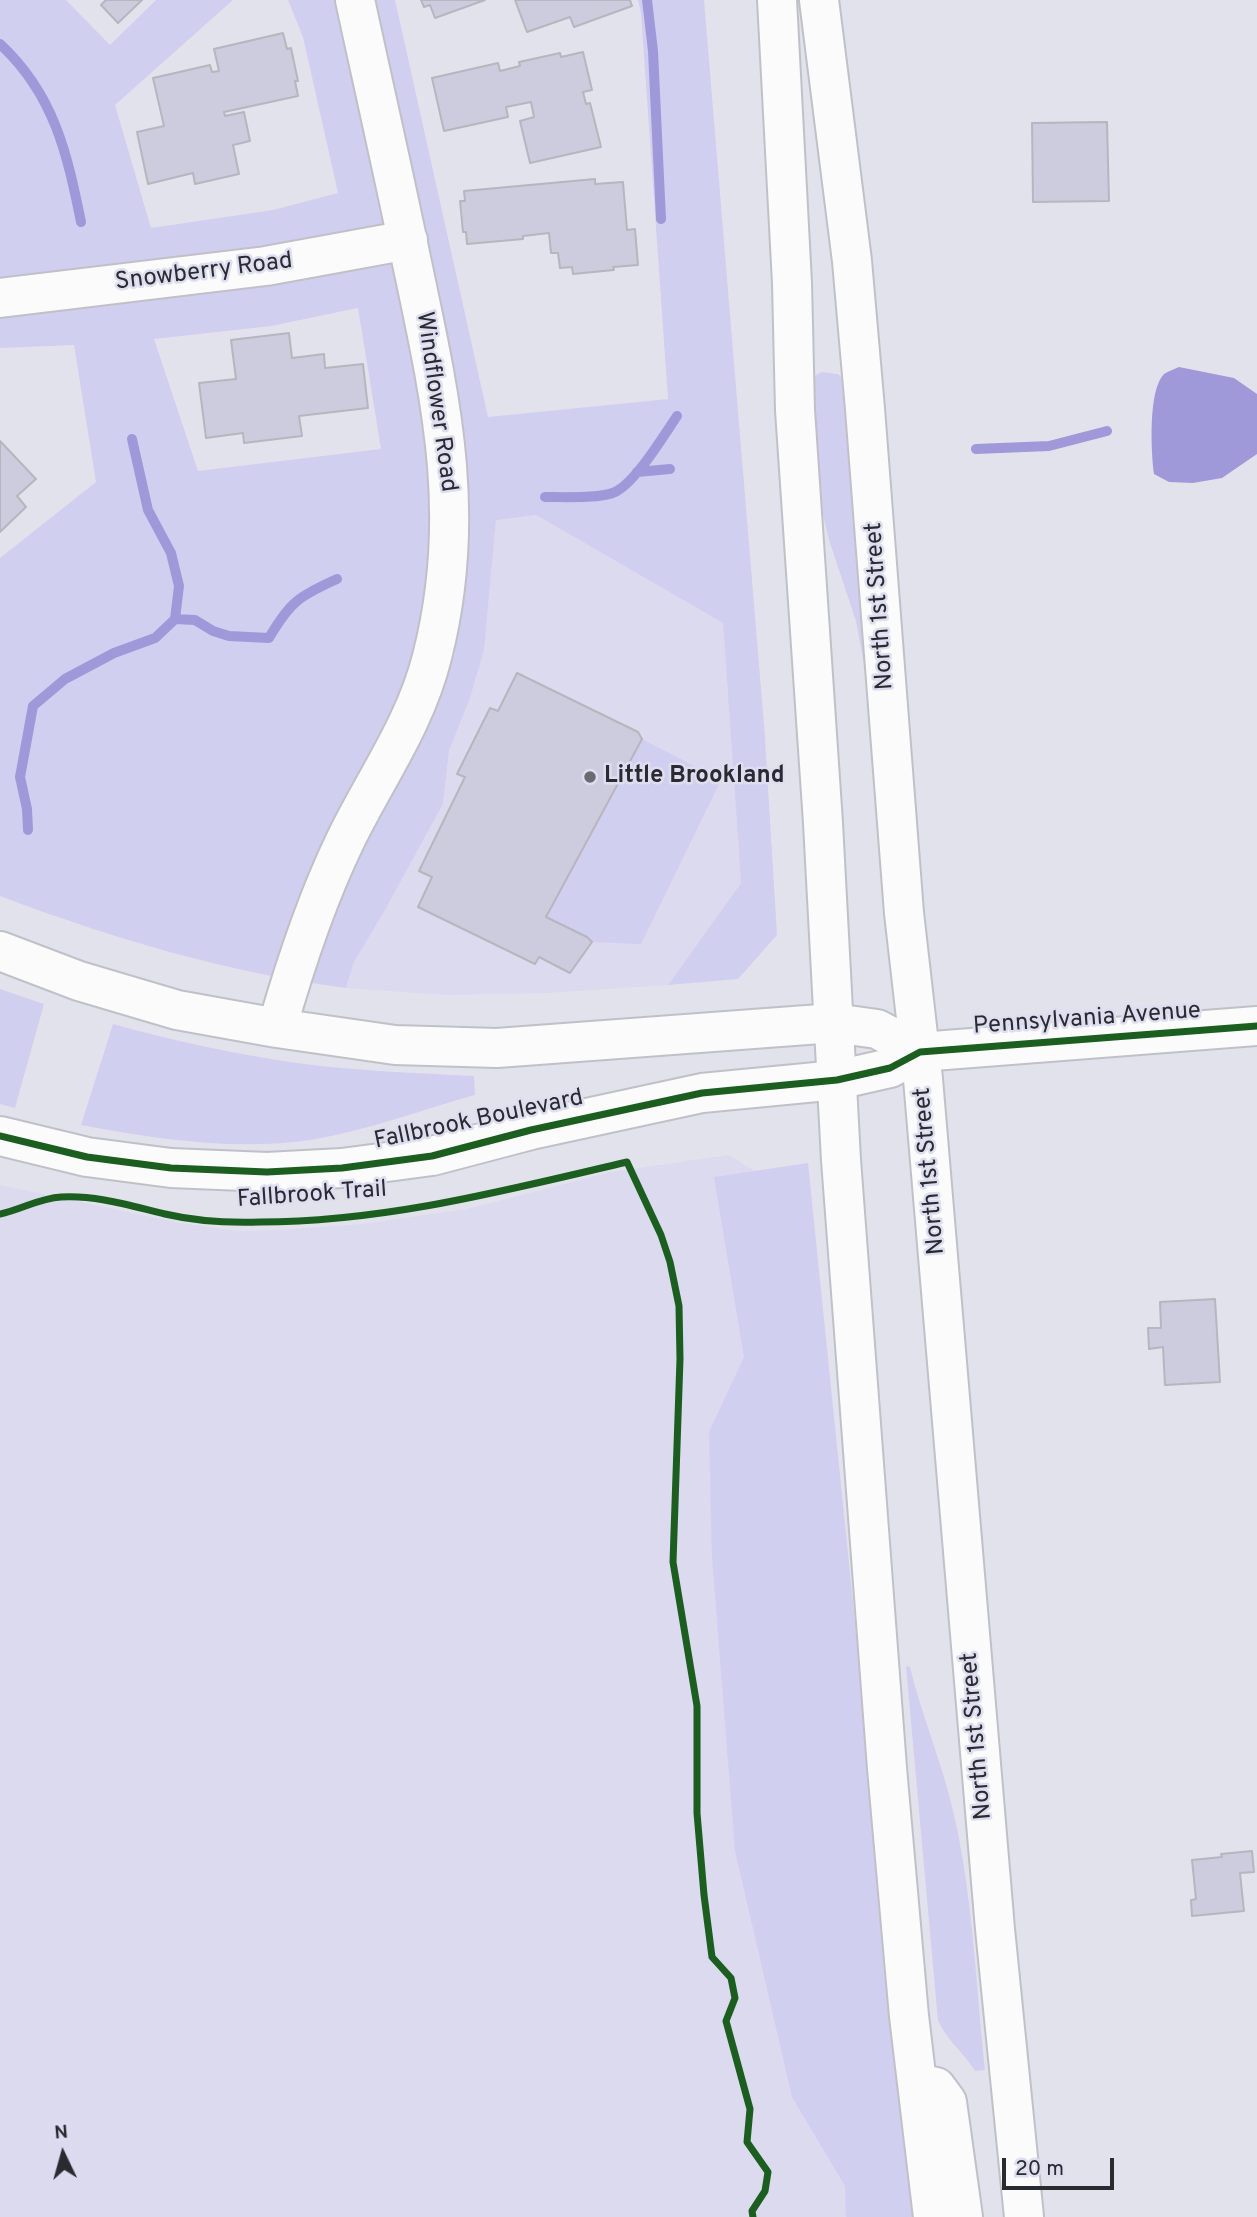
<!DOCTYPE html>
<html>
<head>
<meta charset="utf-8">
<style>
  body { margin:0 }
  #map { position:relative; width:1257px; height:2217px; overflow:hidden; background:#e2e2ed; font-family:Overpass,sans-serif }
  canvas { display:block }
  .north { position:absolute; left:28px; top:2119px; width:70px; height:70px; -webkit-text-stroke:5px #dedef1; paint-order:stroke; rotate:355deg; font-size:19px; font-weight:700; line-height:28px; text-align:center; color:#2a2a31 }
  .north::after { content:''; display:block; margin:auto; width:24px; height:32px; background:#2a2a31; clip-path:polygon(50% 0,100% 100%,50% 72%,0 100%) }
  .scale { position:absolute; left:1002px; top:2158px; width:112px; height:32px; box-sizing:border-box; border:4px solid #2a2a31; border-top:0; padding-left:9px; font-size:21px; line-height:24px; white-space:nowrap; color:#2a2a31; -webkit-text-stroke:5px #dedef1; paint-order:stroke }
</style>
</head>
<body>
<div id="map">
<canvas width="1257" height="2217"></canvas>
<div class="north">N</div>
<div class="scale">20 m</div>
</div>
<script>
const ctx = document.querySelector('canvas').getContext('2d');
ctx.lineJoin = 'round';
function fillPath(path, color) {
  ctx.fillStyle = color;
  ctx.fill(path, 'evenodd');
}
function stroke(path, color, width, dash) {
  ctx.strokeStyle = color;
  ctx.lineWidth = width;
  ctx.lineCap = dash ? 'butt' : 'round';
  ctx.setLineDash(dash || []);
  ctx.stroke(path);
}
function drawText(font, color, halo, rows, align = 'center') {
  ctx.font = font + ' Overpass,sans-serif';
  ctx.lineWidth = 5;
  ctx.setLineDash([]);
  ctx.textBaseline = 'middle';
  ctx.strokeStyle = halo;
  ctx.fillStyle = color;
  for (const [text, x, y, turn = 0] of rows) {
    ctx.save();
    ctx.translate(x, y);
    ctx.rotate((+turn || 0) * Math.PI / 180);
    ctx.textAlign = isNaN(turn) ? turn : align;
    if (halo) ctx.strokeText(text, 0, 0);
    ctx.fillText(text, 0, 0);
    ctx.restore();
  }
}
fillPath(new Path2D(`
  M 536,515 L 723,623 L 741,883 L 668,985 L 547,993 L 446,995 L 346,988 L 354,962 L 385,910 L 443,804 L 449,751 L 470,698 L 484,650 L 496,519 Z
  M 729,1155 L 804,1202 L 882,2217 L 0,2217 L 0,1185 L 180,1223 L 238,1231 L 281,1230 L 362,1224 L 467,1209 L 611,1172 Z`), '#dbdaee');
fillPath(new Path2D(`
  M 0,0 L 66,0 L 110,45 L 156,0 L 233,0 L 115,105 L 151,228 L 273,210 L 338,193 L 303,37 L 288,0 L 395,0 L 488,417 L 668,399 L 641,13 L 638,0 L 704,0 L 765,737 L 777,935 L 738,979 L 668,985 L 741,883 L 723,623 L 536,515 L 496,520 L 484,650 L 470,698 L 449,751 L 443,804 L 385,910 L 354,962 L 346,988 C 225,972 114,939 0,896 L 0,558 L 96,482 L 74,345 L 0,348 ZM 358,308 L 381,449 L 198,471 L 154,339 L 271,326 Z
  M 822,372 L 838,374 L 844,380 L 868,664 L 864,664 L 856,621 L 829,540 L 820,503 L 811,381 L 814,376 Z
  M 642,739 L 721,780 L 641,944 L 592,942 L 587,937 L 546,917 Z
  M 0,989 L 44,1004 L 15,1108 L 0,1104 Z
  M 113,1024 C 174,1041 235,1054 297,1063 C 356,1071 415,1073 474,1076 L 475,1095 C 421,1110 366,1131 310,1140 C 235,1151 155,1139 81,1125 Z
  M 808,1163 L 916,2217 L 846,2217 L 845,2186 L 792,2097 L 735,1851 L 712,1557 L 709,1432 L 744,1357 L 714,1177 Z
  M 906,1666 L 910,1667 C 922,1717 943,1765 954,1815 C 973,1898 976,1986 985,2070 L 975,2071 C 964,2053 947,2040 938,2021 Z`), '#d0cff0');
fillPath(new Path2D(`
  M 1179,367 L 1234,378 L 1257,394 L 1257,454 L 1222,478 L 1193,483 L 1169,482 L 1154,474 C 1151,452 1148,390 1164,374 C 1168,371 1175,369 1179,367 Z`), '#a099d9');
stroke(new Path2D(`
  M 647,0 L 653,51 L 661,219
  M 0,44 C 54,94 67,153 81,222
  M 132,439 L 148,510 L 171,553 L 179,586 L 175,619
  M 976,449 L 1049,446 L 1107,431
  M 637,472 L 670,469
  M 545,497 C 561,497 601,499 615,492 C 636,482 664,435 677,416
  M 28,830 L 27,809 L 20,777 L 33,706 L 65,679 L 114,653 L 155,638 L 175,619 L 195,620 L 213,631 L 229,636 L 269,638 C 290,602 299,596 337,579`), '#a099d9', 10);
const building = new Path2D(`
  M 106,0 L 142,0 L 118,23 L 101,5 Z
  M 421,0 L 485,0 L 435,18 L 430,5 L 424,7 Z
  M 515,0 L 630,0 L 632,6 L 574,27 L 570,17 L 527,32 Z
  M 283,33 L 287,49 L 291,48 L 298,81 L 295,81 L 298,96 L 224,112 L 225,116 L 244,112 L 250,141 L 233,145 L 239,174 L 195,184 L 193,173 L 148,184 L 137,132 L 164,126 L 153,78 L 210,65 L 212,72 L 219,71 L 214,49 Z
  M 583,52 L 592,90 L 583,92 L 586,104 L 590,103 L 601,147 L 530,163 L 520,121 L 534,117 L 531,102 L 506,107 L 508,117 L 444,131 L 432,78 L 498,63 L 500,71 L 520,66 L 519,62 L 560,53 L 561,57 Z
  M 1107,122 L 1109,201 L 1033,202 L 1032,123 Z
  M 595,179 L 595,184 L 623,182 L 627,230 L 635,229 L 638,265 L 613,267 L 614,270 L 573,274 L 572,267 L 560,268 L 558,253 L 551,253 L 549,233 L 523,236 L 523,239 L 467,244 L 466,232 L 463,232 L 460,201 L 465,201 L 464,191 Z
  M 289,333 L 292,358 L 324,354 L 325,368 L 363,364 L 368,408 L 299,416 L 302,436 L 244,443 L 243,433 L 206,438 L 199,383 L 236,379 L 231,340 Z
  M 0,441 L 36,479 L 17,496 L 26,507 L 0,532 Z
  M 517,673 L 638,732 L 642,739 L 546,917 L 587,937 L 592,942 L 570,973 L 539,957 L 535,964 L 418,907 L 432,877 L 419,871 L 465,777 L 457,774 L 490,708 L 498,711 Z
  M 1215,1299 L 1220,1382 L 1165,1385 L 1163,1347 L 1149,1349 L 1148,1328 L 1161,1328 L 1160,1302 Z
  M 1252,1851 L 1254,1872 L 1240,1873 L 1244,1911 L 1192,1916 L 1191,1900 L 1196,1899 L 1192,1860 L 1222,1857 L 1221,1854 Z`);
fillPath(building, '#ccccde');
stroke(building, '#b6b6be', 2);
const minor = new Path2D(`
  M 0,298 L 266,266 L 408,240
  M 0,951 L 79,981 L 177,1010 L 277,1028 L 395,1045 L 497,1048 L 834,1023 L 877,1029 L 920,1052
  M 277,1028 C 295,965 316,901 345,841 C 375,779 415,725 432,657 C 468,517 441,400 412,263 C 394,175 374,88 355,0
  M 0,1136 L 87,1157 L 171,1168 L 267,1172 L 342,1168 L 432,1156 L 531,1130 L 702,1093 L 837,1080 L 890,1068 L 920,1052 L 1257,1026`);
const major = new Path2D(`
  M 777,0 L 792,283 L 795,410 L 823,823 L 841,1160 L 887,1768 L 909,2016 L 933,2217
  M 819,0 L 852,261 L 865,409 L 904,913 L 923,1079 L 995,1929 L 1024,2217
  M 918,2083 L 936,2087 L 947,2102 L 963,2217`);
stroke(minor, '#c0c0c8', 42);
stroke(major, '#c0c0c8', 42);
stroke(minor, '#fbfbfc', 38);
stroke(major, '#fbfbfc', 38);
stroke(new Path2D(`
  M 0,1136 L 87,1157 L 171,1168 L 267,1172 L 342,1168 L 432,1156 L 531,1130 L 702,1093 L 837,1080 L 890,1068 L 920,1052 L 1257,1026
  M 0,1214 C 21,1210 39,1198 61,1197 C 97,1195 131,1206 165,1214 C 195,1221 230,1223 260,1222 C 385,1222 507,1190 627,1162 L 661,1235 L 670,1262 L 679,1306 L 680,1359 L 673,1562 L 697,1706 L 697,1813 L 704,1895 L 712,1957 L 731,1978 L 735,1998 L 726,2021 L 750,2109 L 747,2142 L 768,2172 L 765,2191 L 752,2211 L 753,2217`), '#1b5e20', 7);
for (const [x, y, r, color] of [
  [590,777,7,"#6a6a73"]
]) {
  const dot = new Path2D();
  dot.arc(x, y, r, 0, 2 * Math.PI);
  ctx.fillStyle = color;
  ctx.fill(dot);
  stroke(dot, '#dedef1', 2.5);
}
drawText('24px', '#2a2a31', '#dedef1', [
  ["Snowberry Road",204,273,-7],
  ["Windflower Road",435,402,82],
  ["North 1st Street",881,606,-94],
  ["Pennsylvania Avenue",1087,1020,-4],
  ["Fallbrook Boulevard",479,1121,-12],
  ["North 1st Street",931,1171,-95],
  ["Fallbrook Trail",312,1196,-4],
  ["North 1st Street",978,1736,-95]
]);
drawText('bold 24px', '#2a2a31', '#dedef1', [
  ["Little Brookland",604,777]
], 'left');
</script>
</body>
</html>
